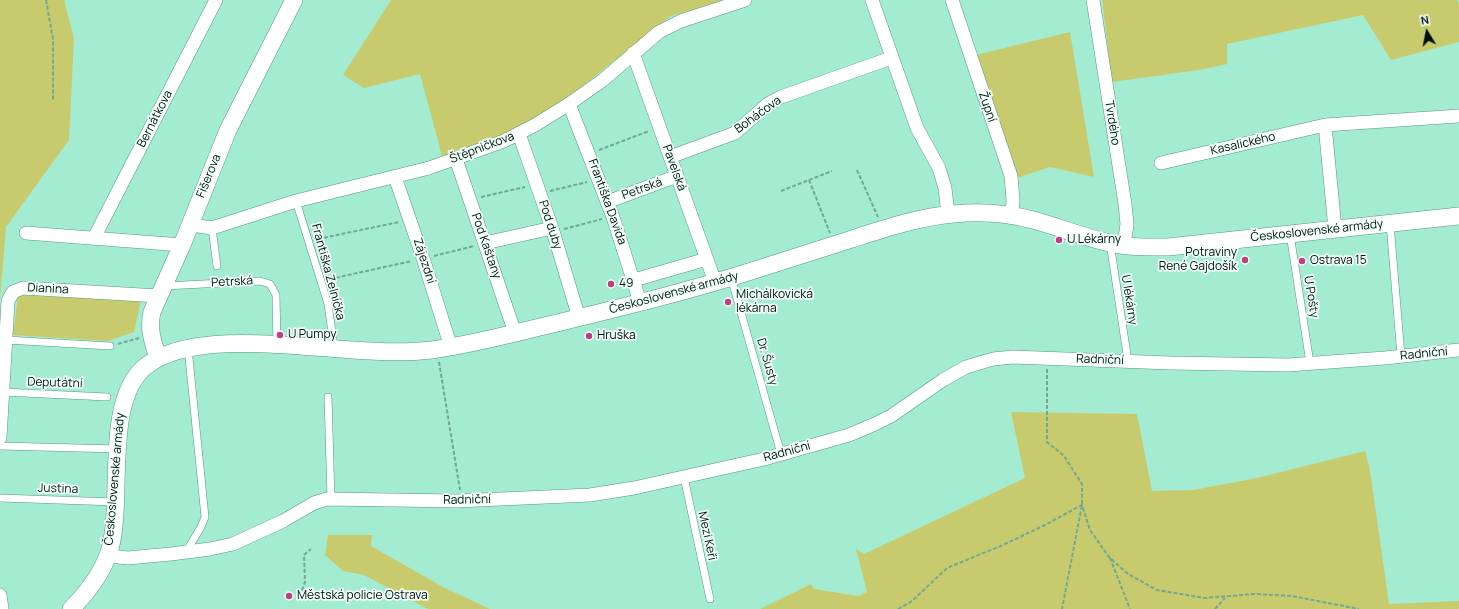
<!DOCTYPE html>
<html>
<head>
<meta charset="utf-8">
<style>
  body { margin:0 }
  #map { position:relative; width:1459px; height:609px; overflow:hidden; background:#a3ecd2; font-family:Manrope,sans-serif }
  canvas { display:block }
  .north { position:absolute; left:1407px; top:12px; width:40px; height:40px; -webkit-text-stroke:3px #f1fff9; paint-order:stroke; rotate:350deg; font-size:11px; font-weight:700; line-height:16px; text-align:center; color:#001009 }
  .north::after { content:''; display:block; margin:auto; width:14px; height:18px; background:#001009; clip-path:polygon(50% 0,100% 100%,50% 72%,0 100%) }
</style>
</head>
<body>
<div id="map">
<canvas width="1459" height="609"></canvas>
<div class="north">N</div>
</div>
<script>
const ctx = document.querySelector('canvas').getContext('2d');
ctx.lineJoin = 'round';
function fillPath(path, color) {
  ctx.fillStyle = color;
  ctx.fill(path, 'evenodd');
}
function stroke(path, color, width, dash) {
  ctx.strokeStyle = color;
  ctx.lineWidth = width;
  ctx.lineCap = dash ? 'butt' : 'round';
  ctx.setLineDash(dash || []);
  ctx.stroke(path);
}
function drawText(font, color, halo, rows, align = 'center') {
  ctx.font = font + ' Manrope,sans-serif';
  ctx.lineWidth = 3.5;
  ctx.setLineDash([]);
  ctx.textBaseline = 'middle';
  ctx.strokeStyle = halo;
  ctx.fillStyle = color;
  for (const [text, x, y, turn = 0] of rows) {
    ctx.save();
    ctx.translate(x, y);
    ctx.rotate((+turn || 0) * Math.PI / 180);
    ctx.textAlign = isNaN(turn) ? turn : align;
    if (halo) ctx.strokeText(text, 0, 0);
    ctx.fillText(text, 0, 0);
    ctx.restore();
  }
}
fillPath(new Path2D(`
  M 0,0 L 64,0 L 74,39 L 69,140 L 6,227 L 0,299 Z
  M 391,0 L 726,0 L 671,16 L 585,84 L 525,127 L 442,156 L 420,74 L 364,88 L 343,75 Z
  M 1102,0 L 1457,0 L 1459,3 L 1459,42 L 1391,60 L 1363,15 L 1227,44 L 1227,64 L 1199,70 L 1112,82 Z
  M 1070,32 L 1094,177 L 1050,167 L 1017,178 L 976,55 Z
  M 18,295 L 141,301 L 134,332 L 108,341 L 13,335 Z
  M 1011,412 L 1137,414 L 1152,491 L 1193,490 L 1257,478 L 1365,451 L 1370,470 L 1389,604 L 1459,601 L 1459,609 L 760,609 L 811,584 L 814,589 L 858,596 L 867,592 L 856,549 L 864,554 L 1025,478 Z
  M 328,535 L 372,535 L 371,546 L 443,587 L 490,609 L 428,609 L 364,575 L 343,571 L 325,555 Z`), '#c8cb6d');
const service = new Path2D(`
  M 296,201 L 328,304 L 333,340 L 333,349
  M 1390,223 L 1401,356
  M 212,228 L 217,266
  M 1290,234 L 1310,363
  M 1110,243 L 1128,361
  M 731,277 L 781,454
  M 165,286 L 260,281 L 270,284 L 276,295 L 277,344
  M 6,340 L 110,346
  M 3,392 L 107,397
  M 328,397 L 331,499
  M 0,446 L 118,449
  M 684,477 L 710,599
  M 0,498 L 116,502
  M 186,552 L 201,527 L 205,517 L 188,348`);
const minor = new Path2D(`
  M 872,0 L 917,128 L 939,168 L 945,188 L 948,214
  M 952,0 L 1011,176 L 1013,200 L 1012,215
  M 1093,0 L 1125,204 L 1127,224 L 1124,246
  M 633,53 L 715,282
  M 569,104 L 613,217 L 640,302
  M 1325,125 L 1335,229
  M 519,134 L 552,228 L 579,318
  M 670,157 L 735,133 L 768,104 L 781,97 L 891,58
  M 456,159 L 515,333
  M 1161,163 L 1325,125 L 1459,116
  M 395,177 L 423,258 L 448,338 L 450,347
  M 607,202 L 677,176
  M 190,222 L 198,226 L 212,228 L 296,201 L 429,168 L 504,141 L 535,125 L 569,104 L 603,80 L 659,32 L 681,21 L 745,0
  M 26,233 L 182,245
  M 94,238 L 216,0
  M 485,243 L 552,228
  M 634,280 L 707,259
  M 0,438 L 8,301 L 13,292 L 23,288 L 159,296
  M 108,556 L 128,558 L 171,554 L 210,549 L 233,544 L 283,521 L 314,503 L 327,499 L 457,501 L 590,495 L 634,488 L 764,459 L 849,435 L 875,424 L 891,416 L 943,380 L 966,367 L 993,359 L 1013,357 L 1170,363 L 1288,365 L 1385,358 L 1459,350
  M 0,595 L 2,609`);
const tertiary = new Path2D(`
  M 158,358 C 153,342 148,329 152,312 L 182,245 L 228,130 L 294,0
  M 71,609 C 88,592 103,572 110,549 C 124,498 103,400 146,366 C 191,330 298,347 353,350 C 379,352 405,353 432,350 C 475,344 518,332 561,322 C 627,306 693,290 758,269 C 789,259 821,249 852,239 C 886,228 919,217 954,214 C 981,211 1007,213 1033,220 C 1060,227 1087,239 1115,244 C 1132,248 1150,247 1168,247 L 1459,216`);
stroke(service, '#529982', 8);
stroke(minor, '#529982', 14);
stroke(tertiary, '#529982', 18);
stroke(new Path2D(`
  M 46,0 L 53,39 L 53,100
  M 599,150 L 649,131
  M 857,170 L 878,217
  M 809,180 L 830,233
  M 550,191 L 587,182
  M 781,191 L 832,171
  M 481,197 L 525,187
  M 564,229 L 602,219
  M 318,239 L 399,222
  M 434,256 L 474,246
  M 330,279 L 412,261
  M 118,344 L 139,338
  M 439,362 L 460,490
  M 1047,369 L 1047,442 L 1064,456 L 1082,484 L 1082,505 L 1062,609
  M 1110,558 L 1130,609
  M 300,596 L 305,582 L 304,555 L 311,549
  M 898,609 L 912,601 L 947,568 L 1003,545 L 1045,525 L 1082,505 L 1090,530 L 1109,557 L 1128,574 L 1157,590 L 1204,598 L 1255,594 L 1292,596 L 1359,609
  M 1215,609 L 1225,598`), '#70a893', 2, [4, 2]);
stroke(service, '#fff', 7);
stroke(minor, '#fff', 13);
stroke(tertiary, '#fff', 17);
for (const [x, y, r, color] of [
  [1059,240,4,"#c13e86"],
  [1245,260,4,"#c13e86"],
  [1302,261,4,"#c13e86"],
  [611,284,4,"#c13e86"],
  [728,302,4,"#c13e86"],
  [280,335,4,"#c13e86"],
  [589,336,4,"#c13e86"],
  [289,596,4,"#c13e86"]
]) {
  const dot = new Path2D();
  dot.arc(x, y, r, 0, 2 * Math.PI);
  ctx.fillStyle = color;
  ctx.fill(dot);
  stroke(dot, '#f1fff9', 1.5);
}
drawText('12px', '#001009', '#f1fff9', [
  ["Župní",987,107,71],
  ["Boháčova",758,115,-36],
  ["Bernátkova",155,119,-63],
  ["Tvrdého",1112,123,81],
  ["Kasalického",1243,144,-13],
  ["Štěpničkova",482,148,-21],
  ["Pavelská",674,168,70],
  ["Fišerova",209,176,-68],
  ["Petrská",642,189,-20],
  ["Františka Davida",607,202,70],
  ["Pod duby",550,225,72],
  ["Československé armády",1317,231,-6],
  ["Pod Kaštany",486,246,71],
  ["Zájezdní",424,261,72],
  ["Františka Zelníčka",328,272,75],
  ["Petrská",232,282,-3],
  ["Dianina",48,289,3],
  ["Československé armády",674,293,-15],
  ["U Pošty",1311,297,81],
  ["U lékárny",1129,300,81],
  ["Radniční",1424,354,-6],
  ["Radniční",1100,360,2],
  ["Dr. Šusty",767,362,74],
  ["Deputátní",55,383,2],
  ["Radniční",787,452,-15],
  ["Československé armády",115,479,-85],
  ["Justina",58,489,2],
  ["Radniční",467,500,-1],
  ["Mezi Keři",707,536,78]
]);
drawText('12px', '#001009', '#f1fff9', [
  ["U Lékárny",1067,240],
  ["Potraviny",1237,253,"right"],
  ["René Gajdošík",1237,267,"right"],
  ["Ostrava 15",1310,261],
  ["49",619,284],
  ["Michálkovická",736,295],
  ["lékárna",736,309],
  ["U Pumpy",288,335],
  ["Hruška",597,336],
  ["Městská policie Ostrava",297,596]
], 'left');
</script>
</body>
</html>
